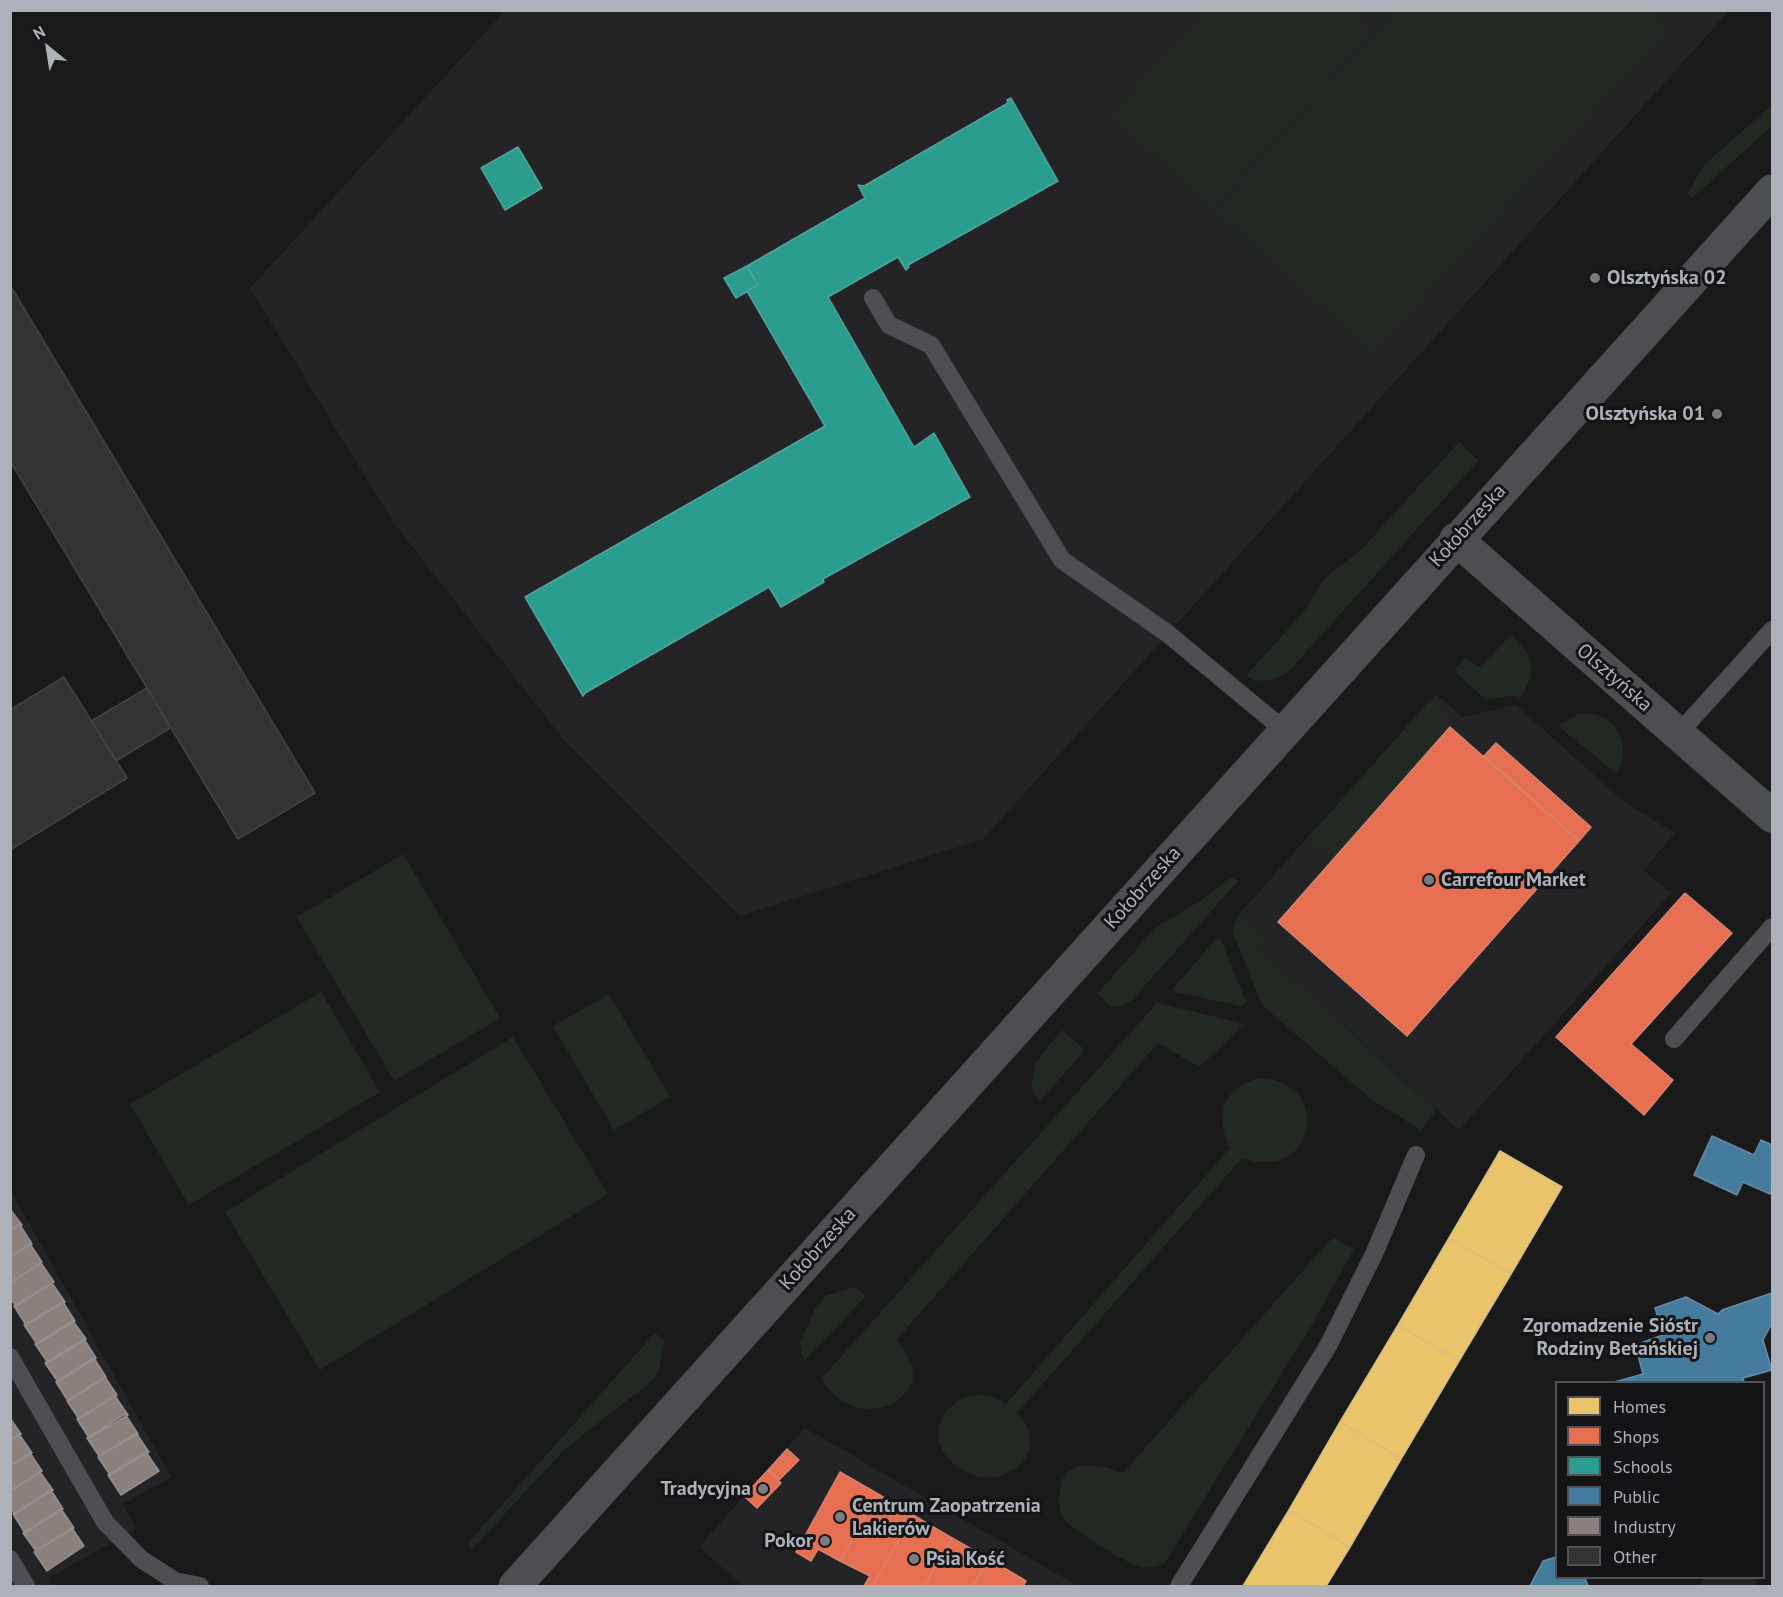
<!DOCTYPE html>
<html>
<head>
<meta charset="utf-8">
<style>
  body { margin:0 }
  #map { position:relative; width:1783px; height:1597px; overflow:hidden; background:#1a1a1a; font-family:"PT Sans",sans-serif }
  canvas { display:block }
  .frame { position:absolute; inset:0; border:12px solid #adb1ba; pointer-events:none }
  .legend { position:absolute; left:1555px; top:1381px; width:210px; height:198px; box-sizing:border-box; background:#141416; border:2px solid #515358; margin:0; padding:8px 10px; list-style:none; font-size:18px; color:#adb1ba }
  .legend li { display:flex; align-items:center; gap:12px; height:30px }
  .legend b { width:30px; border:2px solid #515358 }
  .north { position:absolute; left:18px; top:18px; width:60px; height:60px; -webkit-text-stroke:4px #141416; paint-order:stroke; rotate:330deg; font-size:16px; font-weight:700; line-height:24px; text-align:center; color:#adb1ba }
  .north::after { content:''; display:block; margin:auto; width:21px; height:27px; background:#adb1ba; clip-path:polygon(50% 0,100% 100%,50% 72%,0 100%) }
</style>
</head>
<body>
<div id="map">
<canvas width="1783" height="1597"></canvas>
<div class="frame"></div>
<ul class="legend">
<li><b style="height:16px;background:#e9c46a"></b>Homes</li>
<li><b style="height:16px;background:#e76f51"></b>Shops</li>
<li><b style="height:16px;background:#2a9d8f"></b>Schools</li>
<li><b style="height:16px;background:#457b9d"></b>Public</li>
<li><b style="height:16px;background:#8a817c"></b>Industry</li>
<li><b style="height:16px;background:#333334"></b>Other</li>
</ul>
<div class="north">N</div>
</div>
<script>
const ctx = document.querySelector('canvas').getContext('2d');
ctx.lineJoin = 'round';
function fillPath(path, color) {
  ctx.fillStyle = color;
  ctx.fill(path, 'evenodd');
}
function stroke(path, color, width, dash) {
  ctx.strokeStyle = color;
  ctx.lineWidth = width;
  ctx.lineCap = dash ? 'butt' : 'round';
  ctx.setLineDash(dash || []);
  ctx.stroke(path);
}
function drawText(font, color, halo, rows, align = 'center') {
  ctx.font = font + ' "PT Sans",sans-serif';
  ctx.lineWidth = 6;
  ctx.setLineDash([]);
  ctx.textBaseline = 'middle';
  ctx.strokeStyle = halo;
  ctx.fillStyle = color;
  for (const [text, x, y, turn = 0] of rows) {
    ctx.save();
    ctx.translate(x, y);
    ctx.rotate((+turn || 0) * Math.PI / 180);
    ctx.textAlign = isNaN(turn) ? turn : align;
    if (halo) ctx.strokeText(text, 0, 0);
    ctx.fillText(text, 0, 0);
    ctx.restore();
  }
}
fillPath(new Path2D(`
  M 505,11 L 1729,11 L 983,839 L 740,916 L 563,739 L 393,522 L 250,288 Z
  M 1436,694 L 1462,717 L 1516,705 L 1622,800 L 1675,833 L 1643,870 L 1671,893 L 1459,1130 L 1256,945 L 1265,935 L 1240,913 Z
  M 10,1189 L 171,1477 L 123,1504 L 136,1529 L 49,1578 L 54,1586 L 11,1586 Z
  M 805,1428 L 1078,1586 L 743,1586 L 699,1547 Z`), '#242426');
fillPath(new Path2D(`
  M 1205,11 L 1351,11 L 1373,31 L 1212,207 L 1111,115 Z
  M 1396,11 L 1650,11 L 1669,28 L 1373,352 L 1216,210 Z
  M 1772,105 L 1772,126 L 1692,198 L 1688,193 L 1704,165 Z
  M 1459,442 L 1478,461 L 1287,673 C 1273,681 1260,684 1246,676 L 1306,609 L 1324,579 L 1362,549 Z
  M 1511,635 C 1533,655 1540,672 1519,698 L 1514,695 L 1486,700 L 1457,673 L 1455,668 L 1465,659 L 1480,667 Z
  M 1430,700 L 1448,717 L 1444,722 L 1450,727 L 1333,859 L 1312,841 L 1312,834 Z
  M 1578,714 C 1604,711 1626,727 1623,756 C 1622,762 1621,768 1616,773 L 1558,726 Z
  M 403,854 L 500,1018 L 394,1081 L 297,917 Z
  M 1231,877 L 1238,881 L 1132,1000 L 1122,1006 L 1111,1007 L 1098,993 L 1156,927 L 1202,900 Z
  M 1240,913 L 1266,936 L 1256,945 L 1436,1110 L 1421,1130 L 1372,1100 L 1262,1005 L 1233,932 L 1234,923 Z
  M 1216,939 L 1221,940 L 1246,1002 L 1241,1006 L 1175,992 L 1173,989 Z
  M 321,992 L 380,1092 L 189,1205 L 130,1104 Z
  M 609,994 L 670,1097 L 614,1130 L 553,1026 Z
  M 1157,1003 L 1245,1024 L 1199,1067 L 1158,1043 L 897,1339 C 904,1351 913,1362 913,1377 C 913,1385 905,1394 899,1399 C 872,1419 837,1407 822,1378 Z
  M 1062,1030 L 1085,1050 L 1040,1101 L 1031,1091 L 1035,1063 Z
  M 513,1037 L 608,1194 L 320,1370 L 225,1212 Z
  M 1258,1078 C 1334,1080 1318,1184 1242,1158 L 1017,1413 C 1058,1454 995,1502 953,1463 C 914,1427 963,1374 1006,1404 L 1230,1148 C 1215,1115 1221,1090 1258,1078 Z
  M 1333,1237 L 1354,1249 L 1311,1326 L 1164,1564 C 1156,1566 1148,1569 1141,1567 C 1129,1565 1067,1527 1063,1517 C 1058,1509 1059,1499 1060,1490 C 1063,1456 1100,1464 1123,1473 Z
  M 856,1287 L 866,1296 L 804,1361 L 800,1344 L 815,1308 L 827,1295 Z
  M 655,1333 L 665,1341 L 658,1373 L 652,1381 L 565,1449 L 472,1549 L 467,1544 Z
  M 1704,1578 L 1755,1578 L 1757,1586 L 1699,1586 Z`), '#222923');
const homes = new Path2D(`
  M 1500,1151 L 1562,1187 L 1511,1274 L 1449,1238 Z
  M 1449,1238 L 1511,1274 L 1459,1361 L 1398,1325 Z
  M 1398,1325 L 1459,1361 L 1401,1459 L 1340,1422 Z
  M 1340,1422 L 1401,1459 L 1350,1547 L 1289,1510 Z
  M 1289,1510 L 1350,1547 L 1326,1586 L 1243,1586 Z`);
fillPath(homes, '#e9c46a');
stroke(homes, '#d7be82', 1.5);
const shops = new Path2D(`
  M 1450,727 L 1579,841 L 1407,1036 L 1278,922 Z
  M 1496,743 L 1591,827 L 1579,841 L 1484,756 Z
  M 1685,893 L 1732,933 L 1631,1044 L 1673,1080 L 1644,1115 L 1556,1037 Z
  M 787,1449 L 799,1460 L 779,1480 L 768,1470 Z
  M 768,1470 L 781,1483 L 757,1508 L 744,1496 Z
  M 840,1472 L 878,1494 L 840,1561 L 818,1549 L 811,1561 L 796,1552 Z
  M 878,1494 L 913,1515 L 873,1586 L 864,1586 L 870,1576 L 840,1561 Z
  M 913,1515 L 952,1538 L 924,1586 L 873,1586 Z
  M 952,1538 L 989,1559 L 972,1586 L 924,1586 Z
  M 989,1559 L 1026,1581 L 1023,1586 L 972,1586 Z`);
fillPath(shops, '#e76f51');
stroke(shops, '#d68370', 1.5);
const schools = new Path2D(`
  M 1011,98 L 1058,181 L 908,265 L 909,267 L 906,270 L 898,257 L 828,297 L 914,447 L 934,433 L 970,497 L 823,579 L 824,582 L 781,607 L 769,587 L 585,693 L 583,696 L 525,597 L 825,426 L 747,291 L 758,285 L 747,266 L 865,198 L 858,185 L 864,186 L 1008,103 L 1007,100 Z
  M 518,147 L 542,188 L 505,210 L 481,168 Z
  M 747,266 L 758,285 L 736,298 L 724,278 Z`);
fillPath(schools, '#2a9d8f');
stroke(schools, '#51a39c', 1.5);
const public = new Path2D(`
  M 1712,1136 L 1754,1155 L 1761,1140 L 1772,1145 L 1772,1188 L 1770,1194 L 1743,1182 L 1737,1195 L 1694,1175 Z
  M 1772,1293 L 1772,1323 L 1763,1340 L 1772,1370 L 1743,1378 L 1744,1382 L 1615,1382 L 1643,1374 L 1635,1345 L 1663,1335 L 1655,1308 L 1686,1297 L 1718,1314 L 1722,1310 Z
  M 1556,1557 L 1556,1578 L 1585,1578 L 1588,1586 L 1530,1586 L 1543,1561 Z`);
fillPath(public, '#457b9d');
stroke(public, '#648ba6', 1.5);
const industry = new Path2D(`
  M 10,1209 L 22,1225 L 10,1231 Z
  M 20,1225 L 32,1244 L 10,1257 L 10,1231 Z
  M 30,1244 L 42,1262 L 10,1283 L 10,1257 Z
  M 41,1263 L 54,1282 L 16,1306 L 10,1298 L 10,1283 Z
  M 52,1283 L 65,1302 L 26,1325 L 14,1306 Z
  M 63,1302 L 75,1321 L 37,1344 L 24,1325 Z
  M 73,1321 L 86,1339 L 48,1363 L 35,1344 Z
  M 84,1339 L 96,1358 L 58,1382 L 45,1363 Z
  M 94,1358 L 106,1377 L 68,1401 L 56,1382 Z
  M 105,1377 L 117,1395 L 79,1419 L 67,1401 Z
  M 115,1396 L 128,1415 L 89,1438 L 77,1419 Z
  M 125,1414 L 138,1434 L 99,1456 L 87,1438 Z
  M 10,1418 L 21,1434 L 10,1440 Z
  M 136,1433 L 149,1452 L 110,1475 L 98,1457 Z
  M 19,1434 L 32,1453 L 10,1466 L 10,1440 Z
  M 146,1452 L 159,1471 L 121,1495 L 108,1475 Z
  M 30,1453 L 42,1471 L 10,1491 L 10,1466 Z
  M 40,1472 L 53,1490 L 15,1514 L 10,1508 L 10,1491 Z
  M 51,1490 L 63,1509 L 25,1533 L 13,1514 Z
  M 61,1509 L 74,1528 L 36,1551 L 23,1533 Z
  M 72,1528 L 84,1546 L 47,1571 L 34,1552 Z`);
fillPath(industry, '#8a817c');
stroke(industry, '#948f8f', 1.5);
const building = new Path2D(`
  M 10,285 L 315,793 L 238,839 L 10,461 Z
  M 64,677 L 127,778 L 10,850 L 10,710 Z
  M 147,688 L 170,728 L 116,761 L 91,721 Z`);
fillPath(building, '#333334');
stroke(building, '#434346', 1.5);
stroke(new Path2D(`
  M 873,298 L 889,325 L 931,345 L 1062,560 L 1167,633 L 1284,730
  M 1678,734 L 1772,630
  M 1674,1039 L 1772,927
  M 10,1357 L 105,1522 L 141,1559 L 175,1581 L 200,1586
  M 10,1559 L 26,1586
  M 1179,1586 L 1328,1346 L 1374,1254 L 1416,1155`), '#4f4f53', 18);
stroke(new Path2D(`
  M 1456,539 L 1772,816
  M 515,1586 L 1772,191`), '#4d4e51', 33);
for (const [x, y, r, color] of [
  [1595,278,6,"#7a7c82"],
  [1717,414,6,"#7a7c82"],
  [1429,880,6,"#7a7c82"],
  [1710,1338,6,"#7a7c82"],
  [763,1489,6,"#7a7c82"],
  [840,1517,6,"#7a7c82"],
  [825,1541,6,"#7a7c82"],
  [914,1559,6,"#7a7c82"]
]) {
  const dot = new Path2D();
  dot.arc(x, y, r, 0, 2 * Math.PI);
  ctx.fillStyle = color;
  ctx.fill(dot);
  stroke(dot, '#141416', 2);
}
drawText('bold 20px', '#adb1ba', '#141416', [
  ["Olsztyńska 02",1607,278],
  ["Olsztyńska 01",1705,414,"right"],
  ["Carrefour Market",1441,880],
  ["Zgromadzenie Sióstr",1698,1326,"right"],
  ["Rodziny Betańskiej",1698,1349,"right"],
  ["Tradycyjna",751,1489,"right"],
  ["Centrum Zaopatrzenia",852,1506],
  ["Lakierów",852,1529],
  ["Pokor",813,1541,"right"],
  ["Psia Kość",926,1559]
], 'left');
drawText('20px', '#adb1ba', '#141416', [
  ["Kołobrzeska",1468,526,-48],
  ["Olsztyńska",1614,678,41],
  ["Kołobrzeska",1143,888,-48],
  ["Kołobrzeska",818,1249,-48]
]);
</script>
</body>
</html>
